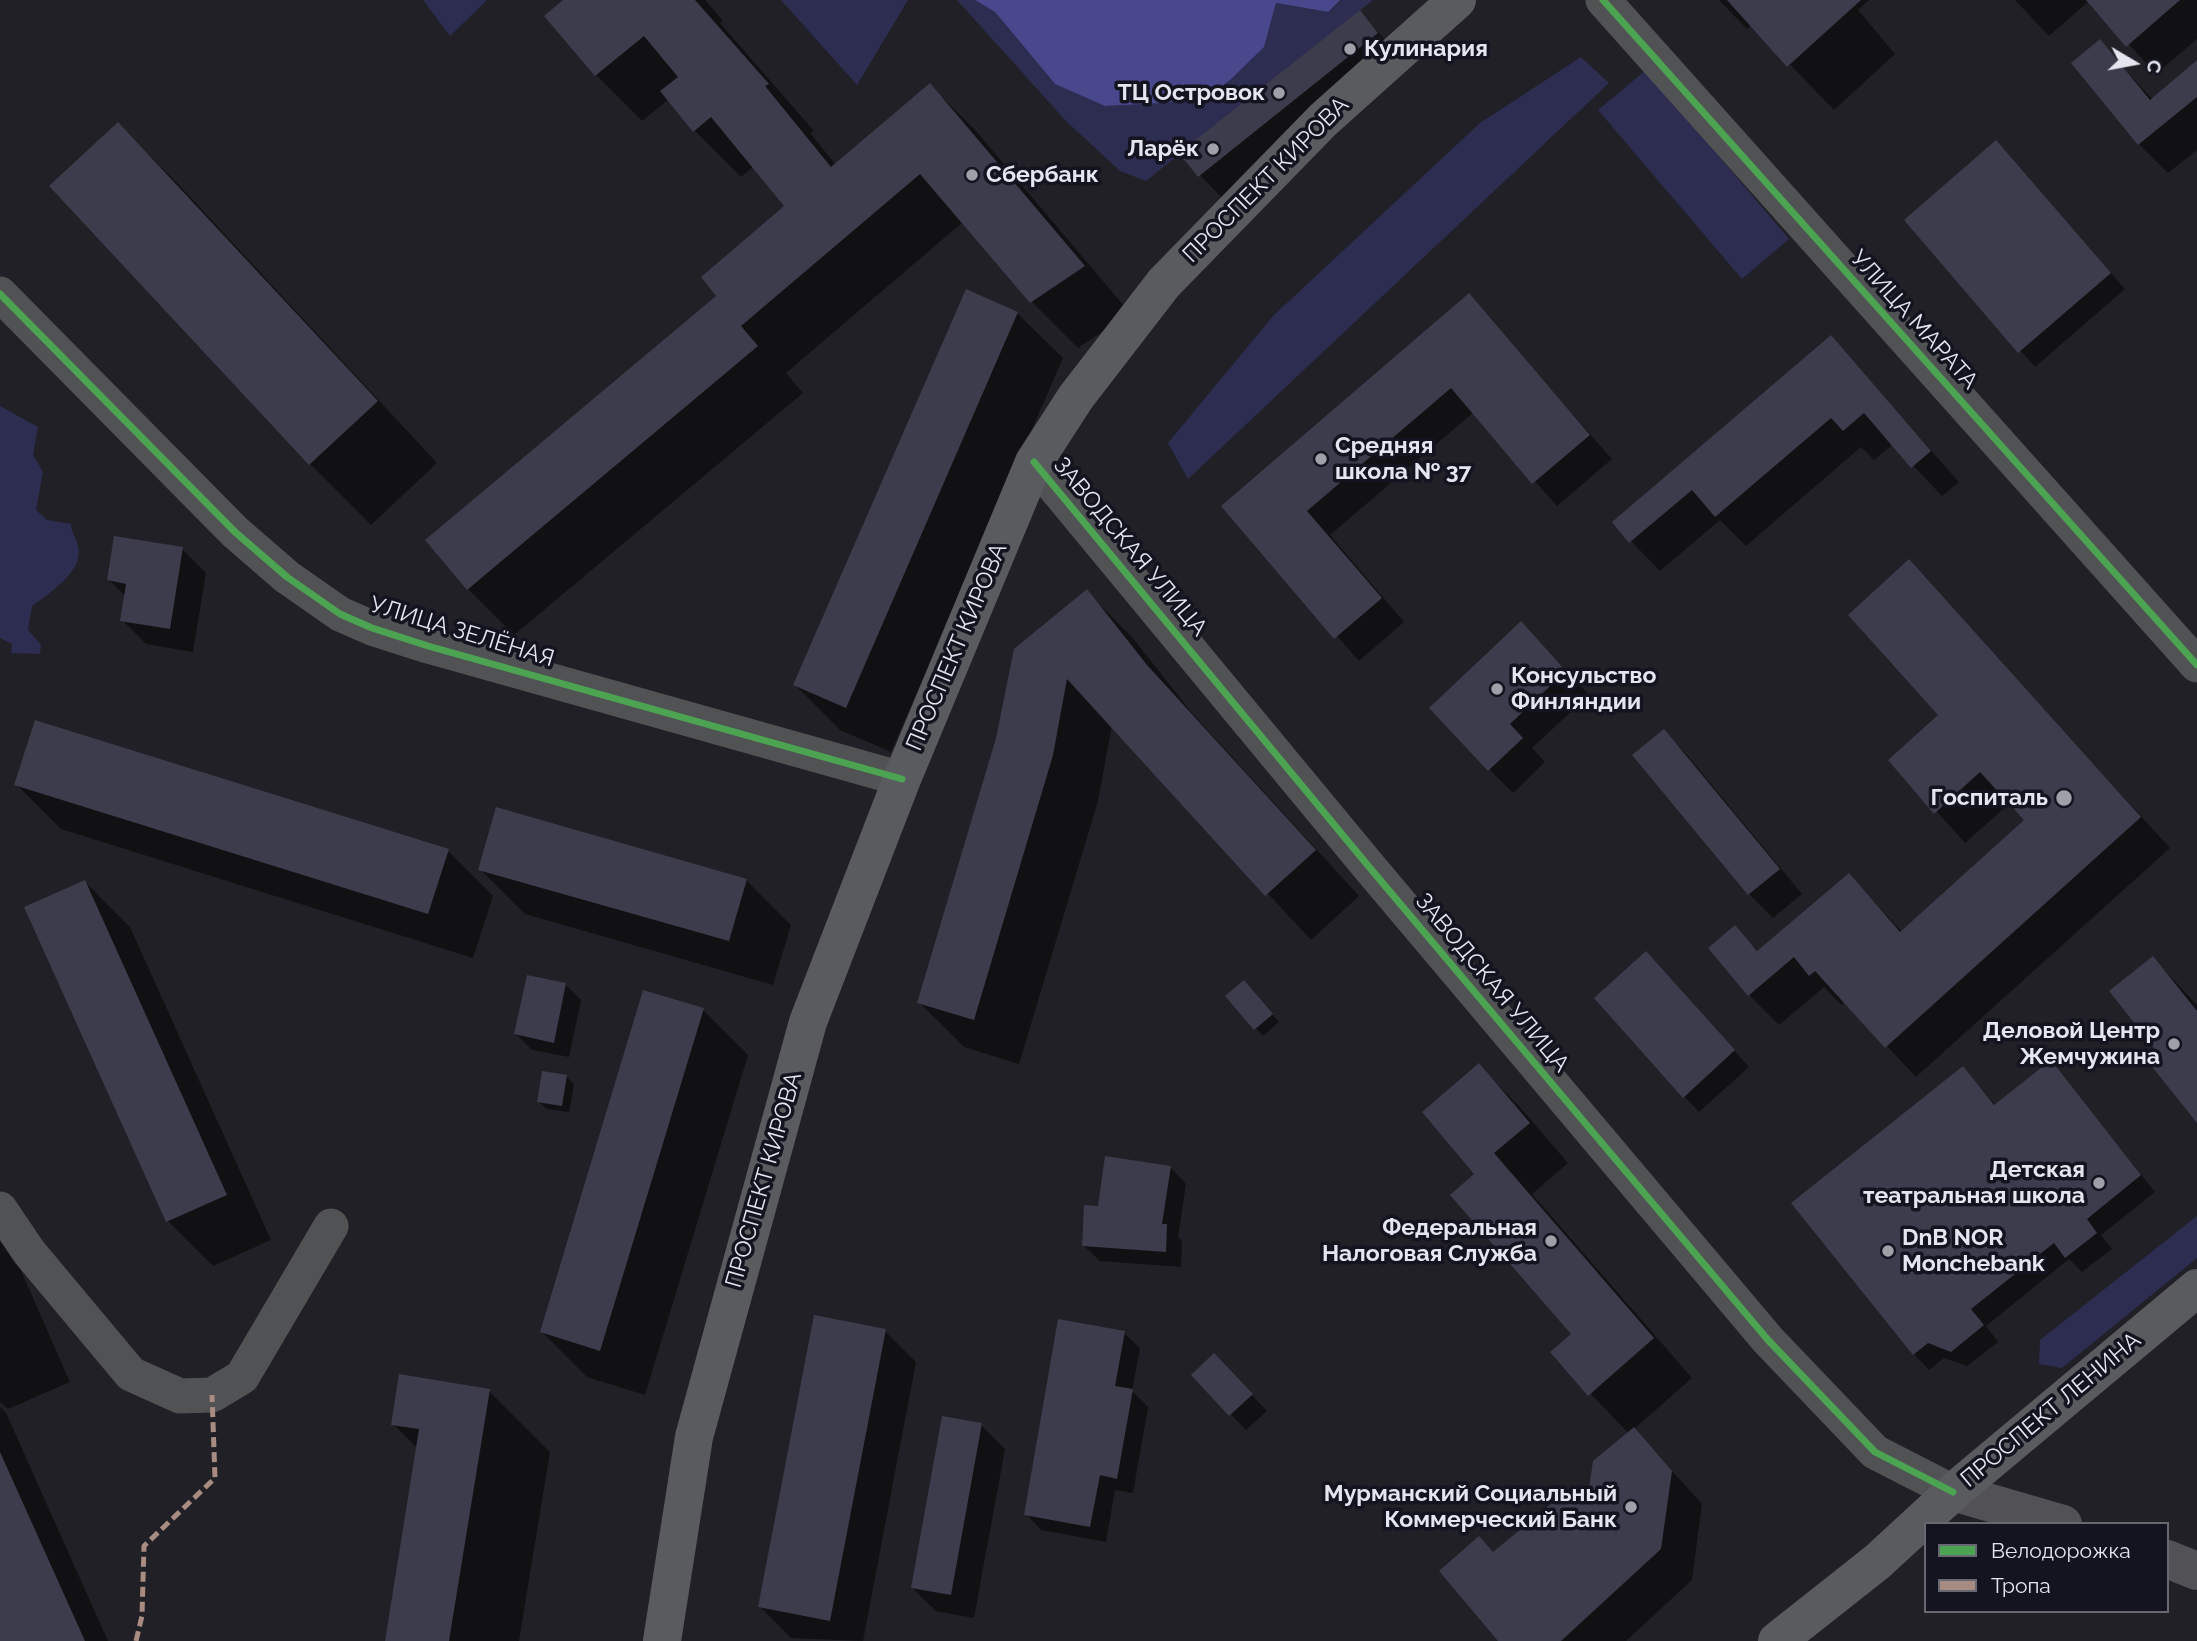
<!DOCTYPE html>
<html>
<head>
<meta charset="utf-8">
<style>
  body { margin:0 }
  #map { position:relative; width:2197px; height:1641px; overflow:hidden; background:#202026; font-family:Raleway,sans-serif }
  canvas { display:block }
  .legend { position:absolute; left:1924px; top:1522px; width:245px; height:91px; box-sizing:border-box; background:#131420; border:2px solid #676872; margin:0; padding:9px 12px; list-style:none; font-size:21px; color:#e4e5ee }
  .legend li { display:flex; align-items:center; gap:14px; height:35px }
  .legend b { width:35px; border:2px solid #676872 }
  .north { position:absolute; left:2099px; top:28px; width:70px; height:70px; -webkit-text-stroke:5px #131420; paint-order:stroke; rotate:100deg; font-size:19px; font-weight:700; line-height:28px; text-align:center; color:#e4e5ee }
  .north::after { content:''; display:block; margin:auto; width:24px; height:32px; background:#e4e5ee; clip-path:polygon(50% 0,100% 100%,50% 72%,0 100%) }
</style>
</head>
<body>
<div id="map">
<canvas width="2197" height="1641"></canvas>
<ul class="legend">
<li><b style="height:9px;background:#4ca352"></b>Велодорожка</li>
<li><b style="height:9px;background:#a88b81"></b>Тропа</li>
</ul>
<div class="north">С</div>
</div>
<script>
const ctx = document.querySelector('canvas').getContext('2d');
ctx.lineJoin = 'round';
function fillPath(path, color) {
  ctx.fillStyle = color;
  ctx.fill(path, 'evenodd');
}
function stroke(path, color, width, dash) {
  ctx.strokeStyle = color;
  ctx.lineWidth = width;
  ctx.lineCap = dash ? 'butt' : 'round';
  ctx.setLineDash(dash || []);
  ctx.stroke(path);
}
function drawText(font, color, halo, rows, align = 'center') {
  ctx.font = font + ' Raleway,sans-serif';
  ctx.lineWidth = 7;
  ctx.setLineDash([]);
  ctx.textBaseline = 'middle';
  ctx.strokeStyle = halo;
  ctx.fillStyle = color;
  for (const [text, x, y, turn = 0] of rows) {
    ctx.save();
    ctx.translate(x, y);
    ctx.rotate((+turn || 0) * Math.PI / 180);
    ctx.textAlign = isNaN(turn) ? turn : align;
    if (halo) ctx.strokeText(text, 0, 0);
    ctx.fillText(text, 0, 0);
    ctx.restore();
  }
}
fillPath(new Path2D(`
  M 423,0 L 487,0 L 450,36 Z
  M 781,0 L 908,0 L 857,85 Z
  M 957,0 L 975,0 L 995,12 L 1055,84 L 1106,106 L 1165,103 L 1264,47 L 1276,3 L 1327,12 L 1340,0 L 1373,0 L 1146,181 L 1120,171 L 1066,121 Z
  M 1581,57 L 1609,83 L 1188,479 L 1168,443 L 1273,316 L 1480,123 Z
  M 1646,70 L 1789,239 L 1742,279 L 1598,110 Z
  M 0,406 L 38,427 L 33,455 L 43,472 L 36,510 L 47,520 L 71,524 C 71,532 76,538 78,546 C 85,570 49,594 32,606 L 28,630 L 41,645 L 40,654 L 11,653 L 12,644 L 0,638 Z
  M 2197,1216 L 2197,1258 L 2062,1368 L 2039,1364 L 2040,1340 Z`), '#2c2d51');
fillPath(new Path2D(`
  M 975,0 L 1340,0 L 1328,12 L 1276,3 L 1264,47 L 1230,80 L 1208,96 L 1165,103 L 1105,106 L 1055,84 L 995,12 Z`), '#49488c');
fillPath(new Path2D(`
  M 566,0 L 705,0 L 723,21 L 720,23 L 814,131 L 810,133 L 836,165 L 930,85 L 976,131 L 1130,313 L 1078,348 L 1032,302 L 963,222 L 786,373 L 803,393 L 514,635 L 468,589 L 719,296 L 787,207 L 754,166 L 741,177 L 695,131 L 669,99 L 642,121 L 596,75 Z
  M 1719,0 L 1869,0 L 1858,10 L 1895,54 L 1834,110 L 1752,25 L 1747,29 Z
  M 2015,0 L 2197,0 L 2197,39 L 2156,74 L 2089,1 L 2049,36 Z
  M 1360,12 L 1401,58 L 1223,199 L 1200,175 Z
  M 2100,42 L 2153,100 L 2197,62 L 2197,150 L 2168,173 L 2139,144 Z
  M 118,124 L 179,185 L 437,463 L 371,525 L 310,464 L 52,186 Z
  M 1996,143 L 2125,289 L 2035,367 L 1906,221 Z
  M 1469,296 L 1612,459 L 1557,506 L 1474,412 L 1330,535 L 1404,622 L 1359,661 L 1223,506 Z
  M 1017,313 L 1063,358 L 891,752 L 840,730 L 795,685 Z
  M 1831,338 L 1959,482 L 1942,496 L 1893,444 L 1874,460 L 1861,447 L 1746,546 L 1720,520 L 1660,571 L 1631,541 Z
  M 182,549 L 206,573 L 193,652 L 146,644 L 122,620 L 126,597 L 109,580 Z
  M 1909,562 L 2170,848 L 1916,1077 L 1845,1001 L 1841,1005 L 1824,987 L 1779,1025 L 1749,995 L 1735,928 L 1759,952 L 1849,875 L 1902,932 L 2026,820 L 2010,803 L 1965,843 L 1891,760 L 1941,715 Z
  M 1087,592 L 1132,637 L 1192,713 L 1359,896 L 1311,940 L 1112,725 L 1098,801 L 1019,1064 L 964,1047 L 919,1002 Z
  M 1544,647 L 1589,695 L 1532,748 L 1545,762 L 1513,793 L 1489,769 Z
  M 1663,732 L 1687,755 L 1802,894 L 1773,918 L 1749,894 Z
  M 16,784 L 448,851 L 493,896 L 473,958 L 61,829 Z
  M 480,869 L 746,880 L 791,925 L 773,985 L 525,914 Z
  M 85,882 L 130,927 L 271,1240 L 213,1266 L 168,1221 Z
  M 2153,958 L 2197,1005 L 2197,1120 L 2164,1057 Z
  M 1662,969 L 1749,1067 L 1699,1112 L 1684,1096 Z
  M 565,984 L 581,1000 L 569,1057 L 532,1050 L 516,1034 Z
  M 1251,990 L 1279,1022 L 1263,1036 L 1227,996 Z
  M 703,1010 L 748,1055 L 645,1395 L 587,1377 L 542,1332 Z
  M 2051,1062 L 2155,1192 L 2101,1235 L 2112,1249 L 2082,1272 L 2069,1259 L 1986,1326 L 1998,1342 L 1967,1366 L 1944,1358 L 1929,1370 L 1914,1354 L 1963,1069 L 1996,1106 Z
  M 1479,1066 L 1518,1105 L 1568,1163 L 1532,1194 L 1692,1378 L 1634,1429 L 1702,1504 L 1692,1580 L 1626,1641 L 1500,1641 L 1479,1538 L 1494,1553 L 1591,1490 L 1629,1434 L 1552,1353 L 1574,1334 L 1476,1174 Z
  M 566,1076 L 574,1084 L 569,1112 L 546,1109 L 539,1101 Z
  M 1171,1168 L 1186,1184 L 1178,1237 L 1182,1242 L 1181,1267 L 1100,1261 L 1084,1246 L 1099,1208 Z
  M 0,1223 L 70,1382 L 8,1409 L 0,1402 Z
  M 885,1331 L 916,1362 L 863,1641 L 791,1638 L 760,1607 Z
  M 1124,1333 L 1140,1348 L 1132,1391 L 1148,1407 L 1133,1493 L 1115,1490 L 1106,1542 L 1041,1530 L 1026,1514 Z
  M 1229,1371 L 1267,1411 L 1246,1430 L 1193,1375 Z
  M 489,1391 L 550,1452 L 519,1641 L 387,1641 L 418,1449 L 393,1424 Z
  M 0,1407 L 6,1413 L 108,1641 L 5,1641 L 0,1630 Z
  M 981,1425 L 1005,1449 L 974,1618 L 936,1611 L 912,1588 Z`), '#0007');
fillPath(new Path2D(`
  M 563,0 L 695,0 L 769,84 L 765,86 L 831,167 L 930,83 L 1085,266 L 1030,303 L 920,174 L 741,326 L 758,346 L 467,590 L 425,540 L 716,296 L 701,277 L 784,206 L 711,117 L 693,132 L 660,91 L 678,77 L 644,36 L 595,76 L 544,16 Z
  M 1727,0 L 1861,0 L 1787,67 Z
  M 2086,0 L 2180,0 L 2126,47 Z
  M 1360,10 L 1378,33 L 1198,177 L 1179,153 Z
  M 2100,39 L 2150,100 L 2197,60 L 2197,97 L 2138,145 L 2071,63 Z
  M 118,122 L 378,401 L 309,465 L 49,186 Z
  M 1996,140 L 2111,273 L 2018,353 L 1904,220 Z
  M 966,289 L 1018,312 L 846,708 L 793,685 Z
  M 1469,293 L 1590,435 L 1532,484 L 1451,388 L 1307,511 L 1382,598 L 1334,639 L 1221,506 Z
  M 1831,335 L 1931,451 L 1911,468 L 1864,413 L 1843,431 L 1831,418 L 1715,517 L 1692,490 L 1629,543 L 1612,522 Z
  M 114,536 L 183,547 L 170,629 L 120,621 L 126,584 L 107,580 Z
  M 1909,559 L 2141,817 L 1885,1048 L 1815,971 L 1809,976 L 1794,957 L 1748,996 L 1708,948 L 1735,925 L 1757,951 L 1849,873 L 1900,932 L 2024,820 L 1980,772 L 1934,814 L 1888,760 L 1938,715 L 1848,615 Z
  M 1087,589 L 1147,665 L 1316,850 L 1265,896 L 1067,679 L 1053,755 L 974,1020 L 917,1003 L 996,738 L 1014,649 Z
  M 1521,621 L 1566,671 L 1510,724 L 1523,738 L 1488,771 L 1429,708 Z
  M 35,720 L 449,849 L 428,914 L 14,785 Z
  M 1664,729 L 1780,869 L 1748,895 L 1632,755 Z
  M 496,807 L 747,879 L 729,941 L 478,870 Z
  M 85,880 L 227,1195 L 166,1222 L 24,907 Z
  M 1646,951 L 1735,1050 L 1683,1098 L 1594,998 Z
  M 2153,956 L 2197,1011 L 2197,1123 L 2150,1064 L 2161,1057 L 2109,991 Z
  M 527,975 L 566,983 L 554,1043 L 514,1034 Z
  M 1244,980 L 1273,1014 L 1254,1030 L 1225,996 Z
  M 643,990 L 704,1008 L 600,1351 L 540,1332 Z
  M 2051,1060 L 2141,1175 L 2087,1219 L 2097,1233 L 2065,1258 L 2054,1243 L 1971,1309 L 1984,1325 L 1951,1352 L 1928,1343 L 1913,1355 L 1791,1203 L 1963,1066 L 1994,1105 Z
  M 1479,1063 L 1530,1123 L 1494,1153 L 1654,1338 L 1588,1396 L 1550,1352 L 1571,1334 L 1450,1195 L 1474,1174 L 1422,1112 Z
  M 542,1071 L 567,1075 L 562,1106 L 537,1102 Z
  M 1105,1156 L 1171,1166 L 1162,1224 L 1167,1224 L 1166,1252 L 1082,1246 L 1084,1205 L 1098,1206 Z
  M 814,1315 L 886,1329 L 830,1621 L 758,1607 Z
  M 1058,1319 L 1125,1331 L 1115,1386 L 1133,1389 L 1117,1479 L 1100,1475 L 1090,1527 L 1024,1515 Z
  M 1214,1353 L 1253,1394 L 1229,1416 L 1191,1375 Z
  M 399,1374 L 490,1389 L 449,1641 L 385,1641 L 419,1429 L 391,1425 Z
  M 942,1416 L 982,1423 L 951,1595 L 911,1588 Z
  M 1634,1427 L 1672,1471 L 1661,1549 L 1561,1641 L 1498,1641 L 1439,1571 L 1479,1536 L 1493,1552 L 1555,1501 L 1589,1488 L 1593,1461 Z
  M 0,1452 L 85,1641 L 0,1641 Z`), '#3c3c4c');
stroke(new Path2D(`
  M 1603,0 L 2197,665
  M 0,294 L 235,532 L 287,577 L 340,614 L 372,628 L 428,646 L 902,779
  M 1034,462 L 1370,868 L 1768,1340 L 1875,1452 L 1953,1492
  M 0,1209 L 29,1252 L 131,1374 L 180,1396 L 212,1395 L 242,1377 L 331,1226`), '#515254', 35);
stroke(new Path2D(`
  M 1953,1492 L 2063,1524
  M 2167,1559 L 2197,1571`), '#525256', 38);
stroke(new Path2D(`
  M 662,1641 L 694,1437 L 808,1022 L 902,779 L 1034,462 L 1076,397 L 1164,283 L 1323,120 L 1457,0
  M 1777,1641 L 1877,1562 L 1953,1492 L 2197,1288`), '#5a5b5e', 38);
stroke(new Path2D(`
  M 136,1641 L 142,1616 L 144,1546 L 215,1478 L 212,1395`), '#a88b81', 5, [10, 5]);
stroke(new Path2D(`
  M 1603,0 L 2197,665
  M 0,294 L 235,532 L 287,577 L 340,614 L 372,628 L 428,646 L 902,779
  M 1034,462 L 1370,868 L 1768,1340 L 1875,1452 L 1953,1492`), '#4ca352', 7);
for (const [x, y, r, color] of [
  [1350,49,7,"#9fa0a8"],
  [1279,93,7,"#9fa0a8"],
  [1213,149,7,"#9fa0a8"],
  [972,175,7,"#9fa0a8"],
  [1321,459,7,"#9fa0a8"],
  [1497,689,7,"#9fa0a8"],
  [2064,798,9,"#9fa0a8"],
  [2174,1044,7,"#9fa0a8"],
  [2099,1183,7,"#9fa0a8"],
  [1551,1241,7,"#9fa0a8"],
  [1888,1251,7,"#9fa0a8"],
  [1631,1507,7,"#9fa0a8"]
]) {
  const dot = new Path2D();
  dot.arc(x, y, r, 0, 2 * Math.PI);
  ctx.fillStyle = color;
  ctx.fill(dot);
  stroke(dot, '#131420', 2.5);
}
drawText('bold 23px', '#e4e5ee', '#131420', [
  ["Кулинария",1364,49,"left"],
  ["ТЦ Островок",1265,93],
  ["Ларёк",1199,149],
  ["Сбербанк",986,175,"left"],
  ["Средняя",1335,446,"left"],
  ["школа № 37",1335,472,"left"],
  ["Консульство",1511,676,"left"],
  ["Финляндии",1511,702,"left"],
  ["Госпиталь",2048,798],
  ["Деловой Центр",2160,1031],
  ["Жемчужина",2160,1057],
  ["Детская",2085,1170],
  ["театральная школа",2085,1196],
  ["Федеральная",1537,1228],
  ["Налоговая Служба",1537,1254],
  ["DnB NOR",1902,1238,"left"],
  ["Monchebank",1902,1264,"left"],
  ["Мурманский Социальный",1617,1494],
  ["Коммерческий Банк",1617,1520]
], 'right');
drawText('23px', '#e4e5ee', '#131420', [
  ["ПРОСПЕКТ КИРОВА",1266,180,-45],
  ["УЛИЦА МАРАТА",1914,320,48],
  ["ЗАВОДСКАЯ УЛИЦА",1130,547,50],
  ["УЛИЦА ЗЕЛЁНАЯ",462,632,17],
  ["ПРОСПЕКТ КИРОВА",957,647,-67],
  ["ЗАВОДСКАЯ УЛИЦА",1492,983,50],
  ["ПРОСПЕКТ КИРОВА",764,1180,-74],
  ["ПРОСПЕКТ ЛЕНИНА",2051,1410,-40]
]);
</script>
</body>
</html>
